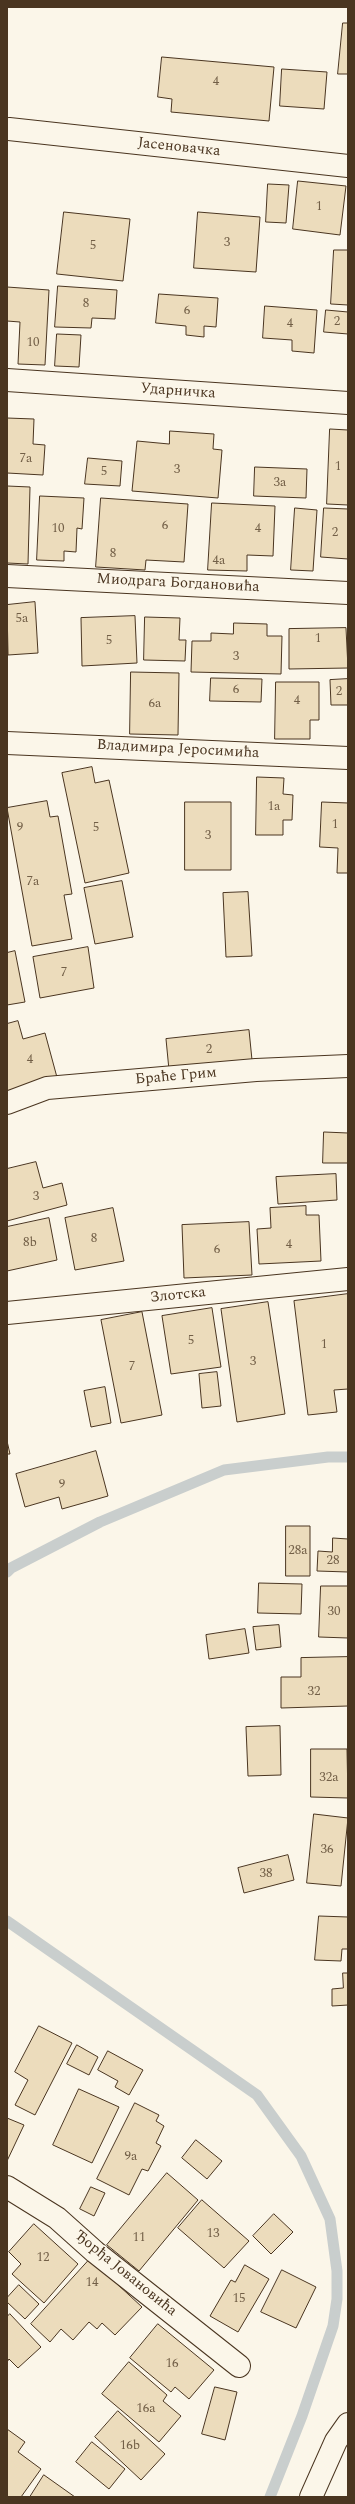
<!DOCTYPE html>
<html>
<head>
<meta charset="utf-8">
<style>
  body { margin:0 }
  #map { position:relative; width:355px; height:2504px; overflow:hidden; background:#fbf6e9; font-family:Spectral,serif }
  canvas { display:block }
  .frame { position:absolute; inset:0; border:8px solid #4a3520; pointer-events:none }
</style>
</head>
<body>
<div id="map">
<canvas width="355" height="2504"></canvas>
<div class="frame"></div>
</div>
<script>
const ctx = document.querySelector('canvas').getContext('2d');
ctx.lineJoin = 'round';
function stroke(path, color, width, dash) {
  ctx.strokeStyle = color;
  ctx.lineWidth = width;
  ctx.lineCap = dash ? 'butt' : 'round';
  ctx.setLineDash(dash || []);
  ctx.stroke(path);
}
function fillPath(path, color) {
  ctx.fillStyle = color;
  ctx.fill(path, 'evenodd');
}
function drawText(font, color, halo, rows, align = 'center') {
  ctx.font = font + ' Spectral,serif';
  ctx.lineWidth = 3;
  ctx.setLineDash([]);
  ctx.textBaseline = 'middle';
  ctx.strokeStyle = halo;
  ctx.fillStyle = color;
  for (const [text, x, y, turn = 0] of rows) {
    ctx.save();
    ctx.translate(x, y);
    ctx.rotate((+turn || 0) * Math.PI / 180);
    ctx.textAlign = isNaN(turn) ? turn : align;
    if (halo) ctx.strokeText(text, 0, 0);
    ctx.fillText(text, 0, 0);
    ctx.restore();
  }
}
stroke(new Path2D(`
  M 7,1572 L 11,1568 L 100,1522 L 224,1470 L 328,1457 L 348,1457
  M 7,1921 L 257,2095 L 301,2156 L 330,2219 L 337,2271 L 337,2299 L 333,2326 L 302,2416 L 270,2497`), '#c9cecd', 11);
const building = new Path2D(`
  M 343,23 L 348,23 L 348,74 L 338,74 Z
  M 162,57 L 274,67 L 269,121 L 171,112 L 172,99 L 158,97 Z
  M 282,69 L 327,72 L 324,109 L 280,106 Z
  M 298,181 L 346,186 L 340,235 L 293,229 Z
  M 268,184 L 289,185 L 286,223 L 266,222 Z
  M 64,212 L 130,219 L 123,281 L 57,274 Z
  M 198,212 L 260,217 L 256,272 L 194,268 Z
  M 334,250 L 348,250 L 348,305 L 331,304 Z
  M 58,286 L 117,290 L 115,319 L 92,318 L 91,328 L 55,327 Z
  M 7,287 L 49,290 L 45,365 L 18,364 L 20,322 L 7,321 Z
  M 159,294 L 218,298 L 216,327 L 204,326 L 204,337 L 186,335 L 186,326 L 156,323 Z
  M 265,306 L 317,310 L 314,353 L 292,351 L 292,340 L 263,338 Z
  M 326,310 L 348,312 L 348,334 L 324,332 Z
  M 57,334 L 81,335 L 79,367 L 55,366 Z
  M 7,418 L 34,419 L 33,444 L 45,445 L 43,475 L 7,473 Z
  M 330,429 L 348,430 L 348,505 L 327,504 Z
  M 170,431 L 214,434 L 213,449 L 222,450 L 218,498 L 132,491 L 137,441 L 169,444 Z
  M 88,458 L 122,461 L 120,486 L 85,484 Z
  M 255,467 L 307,469 L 306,498 L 254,496 Z
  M 7,486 L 30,487 L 28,564 L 7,563 Z
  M 40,496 L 84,498 L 82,529 L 77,528 L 76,552 L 64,551 L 64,561 L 37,560 Z
  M 101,498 L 188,504 L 184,562 L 146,560 L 145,570 L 96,567 Z
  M 212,503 L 275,506 L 273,556 L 247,555 L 247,571 L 208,570 Z
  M 295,508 L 317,510 L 313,571 L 291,570 Z
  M 324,508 L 348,509 L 348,559 L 321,557 Z
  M 35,602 L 38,653 L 8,655 L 7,605 Z
  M 135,616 L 137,663 L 82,666 L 81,618 Z
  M 145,617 L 180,618 L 179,640 L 186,640 L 185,661 L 144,660 Z
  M 234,623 L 267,624 L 267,636 L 282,636 L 281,674 L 191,672 L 192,641 L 211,641 L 211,633 L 233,634 Z
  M 346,628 L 348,668 L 289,669 L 289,629 Z
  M 131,672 L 179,673 L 178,735 L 130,734 Z
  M 211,678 L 262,679 L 261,702 L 210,701 Z
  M 348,679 L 348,705 L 331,705 L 330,680 Z
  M 276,682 L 319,682 L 319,720 L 310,720 L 310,739 L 275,739 Z
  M 92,767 L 95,783 L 109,780 L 129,873 L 85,883 L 62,773 Z
  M 257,777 L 284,778 L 283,794 L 293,795 L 292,820 L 283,820 L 283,835 L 256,835 Z
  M 47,801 L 50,817 L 58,816 L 72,894 L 64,895 L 72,939 L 32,946 L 7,808 Z
  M 185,802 L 231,802 L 231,870 L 185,870 Z
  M 322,802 L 348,803 L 348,873 L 337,873 L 338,848 L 320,847 Z
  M 122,881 L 133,937 L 95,944 L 84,888 Z
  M 248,892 L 252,956 L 226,957 L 223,893 Z
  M 88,947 L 94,988 L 40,998 L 33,957 Z
  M 15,951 L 25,1002 L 7,1005 L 7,953 Z
  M 18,1021 L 23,1039 L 45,1033 L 58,1081 L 7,1096 L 7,1024 Z
  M 249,1030 L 252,1060 L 169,1070 L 166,1039 Z
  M 324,1132 L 348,1133 L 348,1163 L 323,1163 Z
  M 36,1162 L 43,1188 L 62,1183 L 67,1205 L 7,1221 L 7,1169 Z
  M 336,1174 L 337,1200 L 278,1204 L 276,1177 Z
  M 306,1206 L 306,1215 L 319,1215 L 321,1261 L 259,1264 L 257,1229 L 271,1228 L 270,1208 Z
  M 113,1208 L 124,1261 L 75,1270 L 65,1218 Z
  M 49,1218 L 57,1260 L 7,1271 L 7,1227 Z
  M 249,1222 L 252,1275 L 184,1278 L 182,1225 Z
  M 348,1294 L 348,1389 L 334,1390 L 337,1412 L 308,1415 L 294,1301 Z
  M 268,1302 L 285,1414 L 237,1422 L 221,1309 Z
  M 212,1308 L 221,1367 L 171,1374 L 162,1316 Z
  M 142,1312 L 162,1415 L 121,1423 L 101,1320 Z
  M 217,1372 L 221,1406 L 202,1408 L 199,1374 Z
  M 105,1387 L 111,1423 L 91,1427 L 84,1391 Z
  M 7,1441 L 10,1454 L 7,1454 Z
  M 96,1451 L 108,1496 L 62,1509 L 59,1497 L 25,1507 L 16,1474 Z
  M 286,1526 L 310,1526 L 310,1576 L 286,1576 Z
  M 333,1538 L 348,1539 L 348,1572 L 317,1571 L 318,1551 L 332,1552 Z
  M 259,1583 L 302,1584 L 301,1614 L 258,1613 Z
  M 321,1586 L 348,1586 L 348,1638 L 319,1637 Z
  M 279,1625 L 281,1647 L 256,1650 L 253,1627 Z
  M 245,1629 L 249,1653 L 209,1659 L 206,1635 Z
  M 348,1657 L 348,1706 L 281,1708 L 281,1677 L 301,1677 L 301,1658 Z
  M 280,1726 L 281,1775 L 248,1776 L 246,1727 Z
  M 311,1749 L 347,1749 L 348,1798 L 311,1797 Z
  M 314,1814 L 348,1818 L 341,1886 L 307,1883 Z
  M 288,1855 L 294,1880 L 244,1893 L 238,1868 Z
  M 319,1916 L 348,1917 L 348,1949 L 342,1949 L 341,1961 L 315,1960 Z
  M 343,1973 L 348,1973 L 348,2005 L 332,2006 L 332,1989 L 343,1988 Z
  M 39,2026 L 72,2043 L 35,2115 L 15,2105 L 28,2080 L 15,2072 Z
  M 77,2045 L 98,2057 L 89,2075 L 67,2064 Z
  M 108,2051 L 143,2070 L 129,2095 L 115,2087 L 118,2081 L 98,2070 Z
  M 79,2089 L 119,2107 L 92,2163 L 53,2145 Z
  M 135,2103 L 159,2115 L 156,2121 L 164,2126 L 156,2143 L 161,2146 L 148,2171 L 142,2169 L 129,2195 L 97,2179 Z
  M 7,2118 L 24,2125 L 7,2161 Z
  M 196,2140 L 222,2161 L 207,2179 L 182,2158 Z
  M 167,2173 L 198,2200 L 139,2271 L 107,2245 Z
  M 91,2187 L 105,2193 L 94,2216 L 80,2209 Z
  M 202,2200 L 249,2241 L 224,2268 L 178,2228 Z
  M 274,2214 L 293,2232 L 271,2254 L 253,2236 Z
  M 34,2224 L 78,2264 L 44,2303 L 12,2274 L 21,2264 L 9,2252 Z
  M 90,2259 L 142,2307 L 115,2335 L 102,2323 L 97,2329 L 89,2322 L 73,2340 L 61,2329 L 50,2342 L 31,2324 Z
  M 245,2265 L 269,2279 L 238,2332 L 210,2316 L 231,2280 L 235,2282 Z
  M 282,2270 L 316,2287 L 296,2328 L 261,2312 Z
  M 19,2285 L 39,2304 L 25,2319 L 7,2302 L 7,2298 Z
  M 10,2314 L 41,2347 L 18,2368 L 9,2359 L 7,2362 L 7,2317 Z
  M 158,2324 L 214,2370 L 189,2399 L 175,2387 L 171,2392 L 130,2358 Z
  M 129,2362 L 167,2395 L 163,2401 L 181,2416 L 159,2442 L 102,2394 Z
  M 215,2387 L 237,2392 L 225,2440 L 202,2434 Z
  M 118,2411 L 165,2454 L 141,2480 L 95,2437 Z
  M 7,2429 L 25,2442 L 18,2452 L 41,2469 L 21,2497 L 7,2497 Z
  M 92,2442 L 125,2469 L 109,2489 L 76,2462 Z
  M 44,2475 L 75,2497 L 30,2497 Z`);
fillPath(building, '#ecdcbc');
stroke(building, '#4a3520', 1);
const street = new Path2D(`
  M 9,129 L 348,166
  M 7,380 L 348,403
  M 7,576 L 348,593
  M 7,743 L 348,758
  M 7,1103 L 47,1088 L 256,1070 L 348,1066
  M 7,1313 L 348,1279
  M 7,2187 L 57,2218 L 95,2252 L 239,2366
  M 311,2497 L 336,2441 L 348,2424`);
stroke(street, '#4a3520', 24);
stroke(street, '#fbf6e9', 22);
drawText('13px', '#725f47', null, [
  ["4",216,82],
  ["1",319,207],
  ["3",227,243],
  ["5",93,246],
  ["8",86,304],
  ["6",187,311],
  ["2",337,322],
  ["4",290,324],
  ["10",33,343],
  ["7a",26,459],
  ["1",338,467],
  ["3",177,470],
  ["5",104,472],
  ["3a",280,483],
  ["6",165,526],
  ["10",58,529],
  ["4",258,529],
  ["2",335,533],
  ["8",113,554],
  ["4a",219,561],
  ["5a",22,619],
  ["1",318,639],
  ["5",109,641],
  ["3",236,657],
  ["6",236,690],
  ["2",339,692],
  ["4",297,701],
  ["6a",155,704],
  ["1a",274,807],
  ["1",335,825],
  ["9",20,828],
  ["5",96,828],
  ["3",208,836],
  ["7a",33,882],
  ["7",64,973],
  ["2",209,1050],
  ["4",30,1060],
  ["3",36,1197],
  ["8",94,1239],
  ["8b",30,1243],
  ["4",289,1245],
  ["6",217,1250],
  ["5",191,1341],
  ["1",324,1345],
  ["3",253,1362],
  ["7",132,1367],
  ["9",62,1485],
  ["28a",298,1551],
  ["28",333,1561],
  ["30",334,1612],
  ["32",314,1692],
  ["32a",329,1778],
  ["36",327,1850],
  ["38",266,1874],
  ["9a",131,2157],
  ["13",213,2234],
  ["11",139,2238],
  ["12",43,2258],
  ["14",92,2283],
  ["15",239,2299],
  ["16",172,2364],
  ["16a",146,2409],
  ["16b",130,2446]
]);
drawText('15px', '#4a3520', '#fbf6e9', [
  ["Јасеновачка",179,148,6],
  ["Ударничка",178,392,4],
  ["Миодрага Богдановића",178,584,3],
  ["Владимира Јеросимића",178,750,3],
  ["Браће Грим",176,1077,-5],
  ["Злотска",178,1296,-6],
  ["Ђорђа Јовановића",125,2274,39]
]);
</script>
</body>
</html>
